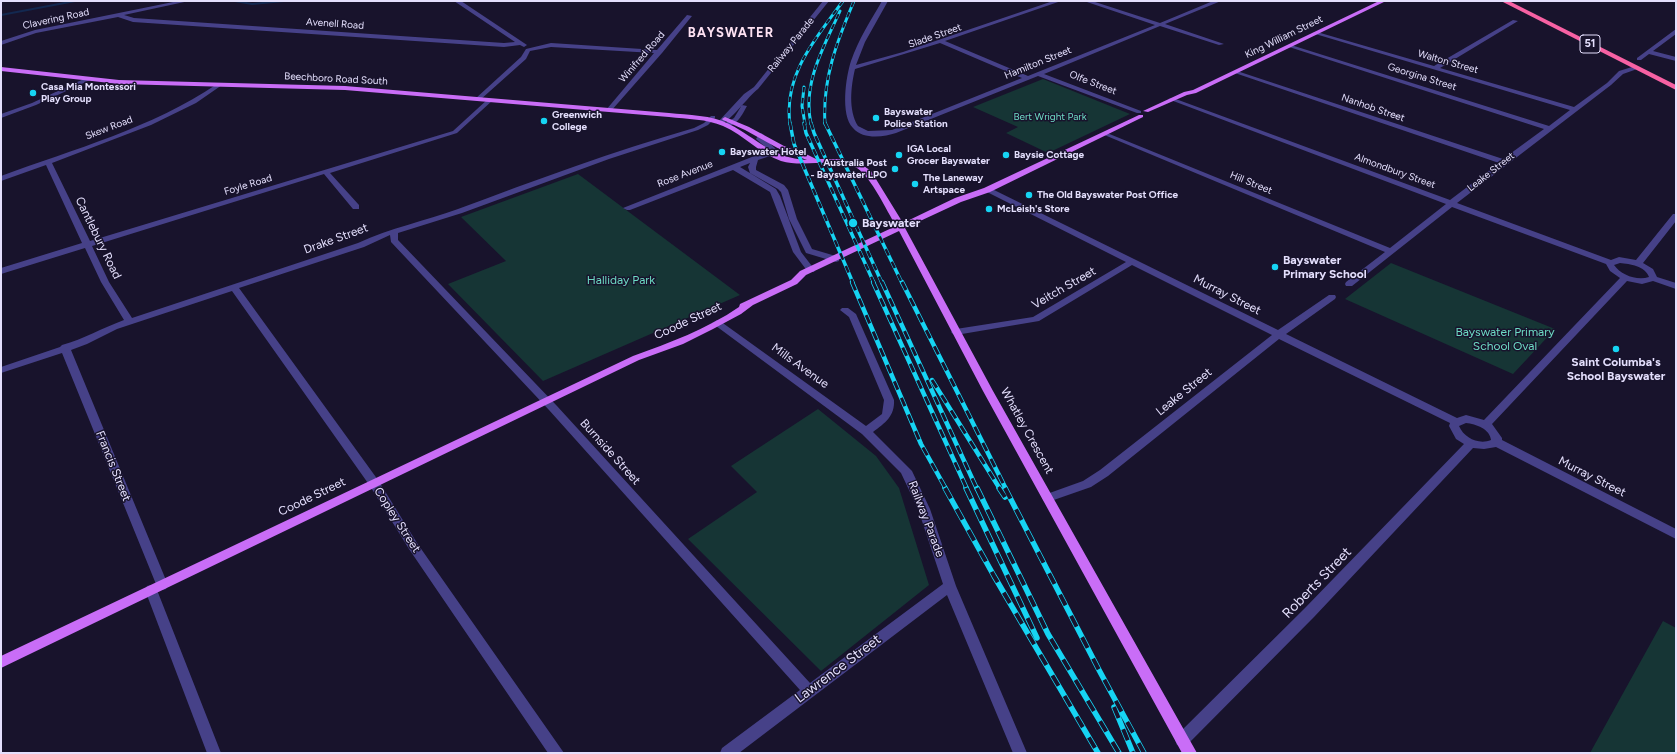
<!DOCTYPE html>
<html>
<head>
<meta charset="utf-8">
<style>
  body { margin:0 }
  #map { position:relative; width:1677px; height:754px; overflow:hidden; background:#18132c; font-family:Figtree,sans-serif }
  canvas { display:block }
  .frame { position:absolute; inset:0; border:2px solid #e4dffd; pointer-events:none }
</style>
</head>
<body>
<div id="map">
<canvas width="1677" height="754"></canvas>
<div class="frame"></div>
</div>
<script>
const ctx = document.querySelector('canvas').getContext('2d');
ctx.lineJoin = 'round';
function fillPath(path, color) {
  ctx.fillStyle = color;
  ctx.fill(path, 'evenodd');
}
function stroke(path, color, width, dash) {
  ctx.strokeStyle = color;
  ctx.lineWidth = width;
  ctx.lineCap = dash ? 'butt' : 'round';
  ctx.setLineDash(dash || []);
  ctx.stroke(path);
}
function drawText(font, color, halo, rows, align = 'center') {
  ctx.font = font + ' Figtree,sans-serif';
  ctx.lineWidth = 3;
  ctx.setLineDash([]);
  ctx.textBaseline = 'middle';
  ctx.strokeStyle = halo;
  ctx.fillStyle = color;
  for (const [text, x, y, turn = 0] of rows) {
    ctx.save();
    ctx.translate(x, y);
    ctx.rotate((+turn || 0) * Math.PI / 180);
    ctx.textAlign = isNaN(turn) ? turn : align;
    if (halo) ctx.strokeText(text, 0, 0);
    ctx.fillText(text, 0, 0);
    ctx.restore();
  }
}
fillPath(new Path2D(`
  M 1043,79 L 1130,114 L 1048,153 L 1006,133 L 1018,127 L 973,107 Z
  M 578,174 L 740,295 L 543,381 L 448,284 L 506,261 L 461,217 Z
  M 1391,263 L 1555,329 L 1513,374 L 1345,299 Z
  M 818,409 L 876,456 L 899,488 L 929,585 L 821,671 L 688,539 L 757,492 L 731,466 Z
  M 1663,621 L 1676,628 L 1676,753 L 1590,753 Z`), '#163535');
stroke(new Path2D(`
  M 235,1 L 252,4 L 284,1
  M 1,15 L 75,1`), '#132850', 2);
fillPath(new Path2D(`
  M 178,1 L 189,1 L 124,15 L 134,18 L 504,43 L 515,42 L 454,1 L 461,1 L 527,45 L 524,47 L 520,45 L 504,47 L 133,22 L 118,17 L 36,33 L 1,45 L 1,41 L 35,30 Z
  M 823,1 L 829,1 L 758,89 C 748,96 728,126 718,124 L 718,122 L 744,94 L 754,87 Z
  M 882,1 L 888,1 L 865,42 L 856,65 L 903,52 L 1053,1 L 1061,1 L 945,41 L 1028,76 L 1155,25 L 1084,1 L 1092,1 L 1160,23 L 1213,1 L 1221,1 L 1165,24 L 1224,44 L 1219,45 L 1160,26 L 1044,74 L 1141,111 L 1141,113 L 1137,113 L 1038,76 L 896,133 C 884,137 863,140 853,128 C 840,115 846,76 851,61 C 858,40 871,20 882,1 ZM 940,43 L 1022,78 L 892,130 L 868,131 L 858,126 C 848,110 851,86 855,69 Z
  M 687,15 L 692,16 L 662,53 L 611,111 L 606,110 L 654,53 L 551,47 L 530,51 L 526,59 L 480,100 L 475,99 L 521,57 L 526,49 L 551,43 L 657,50 Z
  M 1513,20 L 1518,21 L 1440,68 L 1574,107 L 1607,83 L 1619,71 L 1632,67 L 1637,66 L 1640,68 L 1623,74 L 1611,85 L 1457,203 L 1611,260 L 1619,257 L 1636,260 L 1673,214 L 1676,214 L 1676,221 L 1643,263 L 1653,269 L 1657,277 L 1676,283 L 1676,289 L 1653,281 L 1642,284 L 1627,281 L 1492,424 L 1502,438 L 1502,440 L 1676,529 L 1676,539 L 1496,447 L 1484,449 L 1473,448 L 1314,617 L 1187,745 L 1182,747 L 1177,745 L 1175,740 L 1177,735 L 1304,609 L 1464,444 L 1456,439 L 1449,426 L 1450,423 L 1279,339 L 1108,476 L 1091,487 L 1048,502 L 1044,501 L 1042,498 L 1044,495 L 1083,481 L 1100,470 L 1272,335 L 1132,265 L 1039,321 L 956,335 L 953,334 L 951,332 L 953,330 L 956,329 L 1033,317 L 1126,262 L 983,190 L 987,188 L 990,188 L 1278,330 L 1329,295 L 1335,295 L 1336,297 L 1335,299 L 1286,334 L 1457,418 L 1466,415 L 1484,420 L 1620,278 L 1610,271 L 1606,264 L 1452,207 L 1352,286 L 1346,286 L 1345,284 L 1346,282 L 1385,252 L 1102,134 L 1107,133 L 1390,248 L 1446,204 L 1168,99 L 1173,98 L 1450,200 L 1499,163 L 1232,72 L 1237,71 L 1503,159 L 1544,129 L 1286,46 L 1291,45 L 1549,126 L 1570,110 L 1312,33 L 1317,32 L 1434,66 ZM 1620,263 C 1630,264 1645,266 1649,277 C 1637,281 1621,275 1614,265 ZM 1466,423 C 1476,424 1490,429 1491,440 C 1479,445 1464,438 1459,426 Z
  M 1676,29 L 1676,34 L 1653,51 L 1676,57 L 1676,61 L 1649,54 L 1641,60 L 1637,60 L 1637,58 Z
  M 88,77 L 91,79 L 90,80 L 36,105 L 1,118 L 1,114 L 32,103 Z
  M 217,84 L 222,85 L 196,103 L 151,125 L 52,163 L 90,241 L 453,131 L 488,99 L 493,100 L 457,133 L 330,173 L 359,205 L 359,209 L 353,209 L 324,174 L 92,246 L 109,282 L 132,318 L 358,243 C 390,228 425,221 458,209 C 536,180 614,151 694,128 L 704,123 L 711,116 L 715,116 L 715,118 L 708,125 L 698,130 L 609,159 L 462,213 L 398,233 L 398,240 L 557,406 L 810,683 L 943,584 L 918,509 L 901,473 L 862,434 L 712,323 L 717,320 L 720,321 L 866,426 L 882,414 L 884,400 L 849,317 L 840,310 L 842,308 L 848,308 L 856,314 L 894,400 C 895,416 885,423 873,432 L 912,471 L 930,509 L 956,586 L 1027,753 L 1013,753 L 947,595 L 739,753 L 720,753 L 722,748 L 800,690 L 549,410 L 391,242 L 390,235 L 364,247 L 239,288 L 378,480 L 417,543 L 564,753 L 548,753 L 409,549 L 370,486 L 232,291 L 117,329 L 87,344 L 71,350 L 168,585 L 166,589 L 162,590 L 158,589 L 62,353 L 1,373 L 1,367 L 60,347 L 62,345 C 84,339 102,328 124,320 L 101,282 L 85,248 L 1,274 L 1,268 L 82,243 L 46,165 L 1,181 L 1,176 C 74,149 152,128 217,84 Z
  M 742,105 L 747,106 C 742,115 736,128 724,126 L 724,124 L 734,118 Z
  M 761,133 L 764,135 L 764,138 L 777,150 L 773,155 L 758,160 L 756,167 L 756,170 L 784,185 L 788,190 L 797,219 L 812,249 L 839,257 L 839,261 L 836,262 L 806,253 L 789,219 L 781,192 L 778,189 L 750,173 L 748,167 L 750,163 L 740,167 L 776,189 L 780,196 L 801,252 L 815,270 L 814,272 L 808,272 L 793,252 L 770,192 L 733,170 L 630,210 L 627,210 L 623,208 L 767,151 L 769,150 L 756,139 L 759,134 Z
  M 151,585 L 155,586 L 157,590 L 221,753 L 207,753 L 145,590 L 147,586 Z`), '#464188');
fillPath(new Path2D(`
  M 1379,1 L 1386,1 L 1196,93 L 1187,95 L 1148,112 L 1143,111 L 1184,92 L 1193,90 Z
  M 1,67 L 119,80 L 345,86 L 669,113 C 688,115 712,115 729,124 C 758,139 772,158 807,160 L 783,151 L 745,130 L 723,120 L 722,119 L 725,117 L 749,127 L 784,146 L 808,155 L 816,159 L 839,159 L 861,164 L 871,171 L 903,223 L 955,198 L 984,188 L 1139,115 L 1143,115 L 1143,117 L 990,192 L 961,202 L 905,228 L 993,391 L 1197,753 L 1182,753 L 983,391 L 899,231 L 806,275 L 797,284 L 753,305 L 741,314 L 713,329 L 683,344 L 639,360 L 1,668 L 1,656 L 633,356 C 669,343 707,329 739,307 L 740,304 L 791,280 L 800,271 L 896,226 C 887,211 871,177 857,168 C 836,157 804,168 781,161 C 760,154 744,135 723,126 C 707,119 687,119 669,117 L 345,90 L 119,84 L 1,71 Z`), '#c96df7');
fillPath(new Path2D(`
  M 1501,1 L 1509,1 L 1676,85 L 1676,90 Z`), '#f761a3');
const railFar3 = new Path2D(`
  M 804,87 L 802,106 L 805,124
  M 790,124 C 783,75 816,38 843,1
  M 811,124 C 802,83 824,47 840,11
  M 825,124 C 822,80 837,41 854,1`);
const railFar2 = new Path2D(`
  M 790,123 L 794,144 L 853,283
  M 804,123 L 806,133 L 874,283
  M 811,123 L 814,133 L 882,283
  M 825,123 L 902,283`);
const railFar1 = new Path2D(`
  M 852,282 L 921,444 L 946,489
  M 873,282 L 967,489
  M 882,282 L 977,489
  M 902,282 L 1006,489
  M 932,380 L 1000,489`);
const rail = new Path2D(`
  M 945,488 L 994,576 L 1098,753
  M 966,488 L 1037,638
  M 977,488 L 1048,634 L 1119,753
  M 999,488 L 1005,497
  M 1005,488 L 1099,670 L 1144,753
  M 1114,707 L 1133,753`);
stroke(railFar3, '#16d4f3', 3);
stroke(railFar2, '#16d4f3', 3.5);
stroke(railFar1, '#16d4f3', 4.5);
stroke(rail, '#16d4f3', 5.5);
stroke(railFar3, '#18132c', 2, [5.5]);
stroke(railFar2, '#18132c', 2.5, [7]);
stroke(railFar1, '#18132c', 3, [9]);
stroke(rail, '#18132c', 4, [12]);
for (const [x, y, r, color] of [
  [33,93,4,"#16d4f3"],
  [876,118,4,"#16d4f3"],
  [544,121,4,"#16d4f3"],
  [722,152,4,"#16d4f3"],
  [899,155,4,"#16d4f3"],
  [1006,155,4,"#16d4f3"],
  [895,169,4,"#16d4f3"],
  [915,184,4,"#16d4f3"],
  [1029,195,4,"#16d4f3"],
  [989,209,4,"#16d4f3"],
  [853,223,5,"#16d4f3"],
  [1275,267,4,"#16d4f3"],
  [1616,349,4,"#16d4f3"]
]) {
  const dot = new Path2D();
  dot.arc(x, y, r, 0, 2 * Math.PI);
  ctx.fillStyle = color;
  ctx.fill(dot);
  stroke(dot, '#18132c', 1.5);
}
drawText('10px', '#e4dffd', '#18132c', [
  ["Clavering Road",56,19,-12],
  ["Avenell Road",335,24,4],
  ["Slade Street",935,36,-19],
  ["King William Street",1284,37,-26],
  ["Railway Parade",791,45,-51],
  ["Winifred Road",642,57,-49],
  ["Walton Street",1448,62,16],
  ["Hamilton Street",1038,63,-22],
  ["Georgina Street",1422,77,17],
  ["Beechboro Road South",336,79,3],
  ["Olfe Street",1093,83,21],
  ["Nanhob Street",1373,108,19],
  ["Skew Road",109,128,-21],
  ["Almondbury Street",1395,171,20],
  ["Leake Street",1491,172,-38],
  ["Rose Avenue",685,174,-21],
  ["Hill Street",1251,183,22],
  ["Foyle Road",248,185,-17]
]);
drawText('bold 10px', '#e4dffd', '#18132c', [
  ["Casa Mia Montessori",41,87],
  ["Play Group",41,99],
  ["Bayswater",884,112],
  ["Police Station",884,124],
  ["Greenwich",552,115],
  ["College",552,127],
  ["IGA Local",907,149],
  ["Grocer Bayswater",907,161],
  ["Bayswater Hotel",730,152],
  ["Baysie Cottage",1014,155],
  ["Australia Post",887,163,"right"],
  ["- Bayswater LPO",887,175,"right"],
  ["The Laneway",923,178],
  ["Artspace",923,190],
  ["The Old Bayswater Post Office",1037,195],
  ["McLeish's Store",997,209]
], 'left');
drawText('10px', '#6ddbc4', '#18132c', [
  ["Bert Wright Park",1050,117]
]);
for (const [x, y, w] of [
  [1590,44,20]
]) {
  const box = new Path2D();
  box.roundRect(x - w / 2, y - 9, w, 18, 3);
  ctx.fillStyle = '#18132c';
  ctx.fill(box);
  stroke(box, '#e4dffd', 1);
}
drawText('bold 11px', '#e4dffd', null, [
  ["51",1590,44]
]);
drawText('bold 12px', '#e4dffd', '#18132c', [
  ["Bayswater",862,223],
  ["Bayswater",1283,260],
  ["Primary School",1283,274],
  ["Saint Columba's",1616,362,"center"],
  ["School Bayswater",1616,376,"center"]
], 'left');
drawText('12px', '#e4dffd', '#18132c', [
  ["Cantlebury Road",98,238,64],
  ["Drake Street",336,239,-20],
  ["Veitch Street",1064,288,-30],
  ["Murray Street",1227,295,27],
  ["Coode Street",688,321,-25],
  ["Mills Avenue",800,366,36],
  ["Leake Street",1184,392,-39],
  ["Whatley Crescent",1027,431,61],
  ["Burnside Street",610,452,48],
  ["Francis Street",113,466,68],
  ["Murray Street",1592,477,27],
  ["Coode Street",312,497,-26],
  ["Railway Parade",926,519,69],
  ["Copley Street",397,520,57]
]);
drawText('12px', '#6ddbc4', '#18132c', [
  ["Halliday Park",621,280],
  ["Bayswater Primary",1505,332],
  ["School Oval",1505,346]
]);
ctx.letterSpacing = '1px';
drawText('bold 13px', '#fde1f2', '#18132c', [
  ["BAYSWATER",731,33]
]);
ctx.letterSpacing = '0px';
drawText('14px', '#e4dffd', '#18132c', [
  ["Roberts Street",1317,583,-46],
  ["Lawrence Street",838,669,-37]
]);
</script>
</body>
</html>
